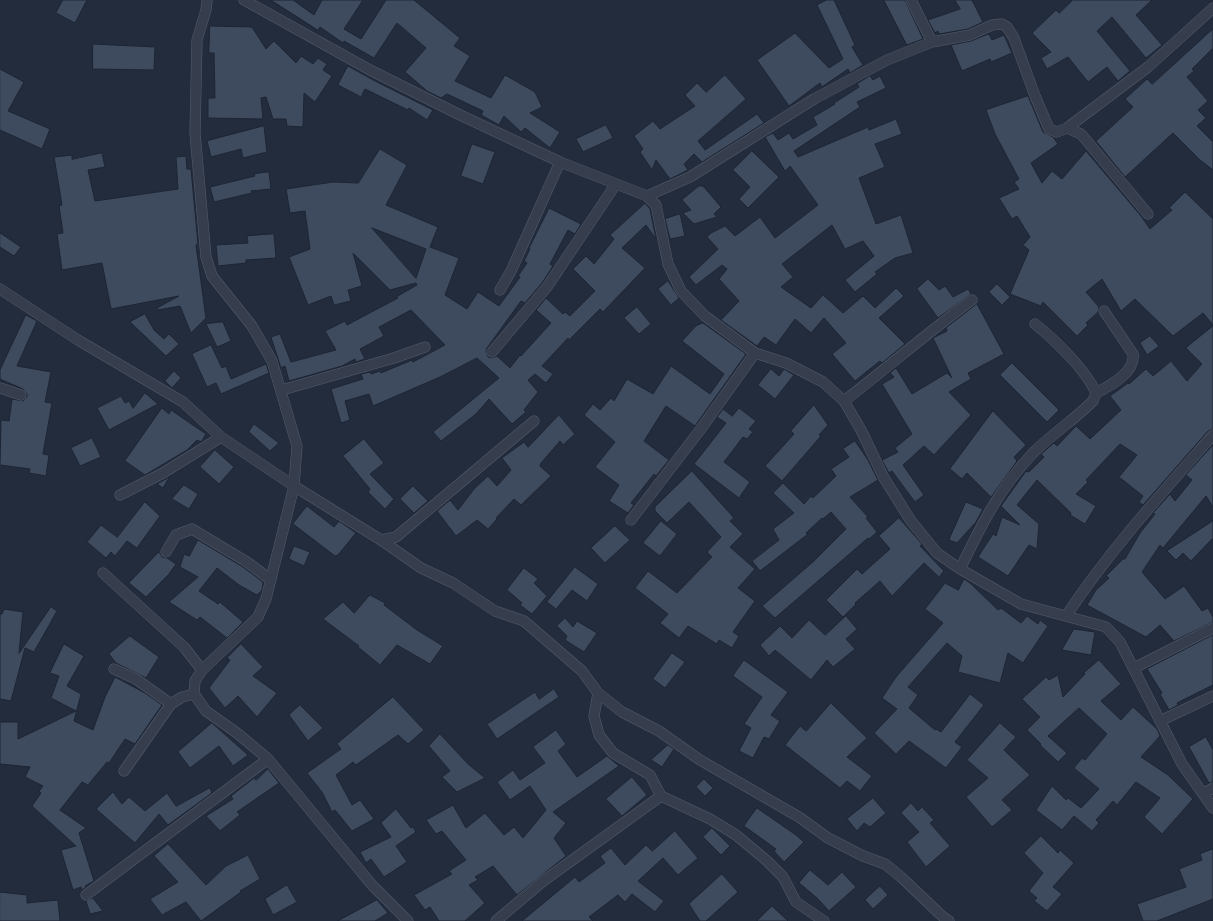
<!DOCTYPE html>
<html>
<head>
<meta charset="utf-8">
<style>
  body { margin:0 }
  canvas { display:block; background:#222c3d }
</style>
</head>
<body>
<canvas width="1213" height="921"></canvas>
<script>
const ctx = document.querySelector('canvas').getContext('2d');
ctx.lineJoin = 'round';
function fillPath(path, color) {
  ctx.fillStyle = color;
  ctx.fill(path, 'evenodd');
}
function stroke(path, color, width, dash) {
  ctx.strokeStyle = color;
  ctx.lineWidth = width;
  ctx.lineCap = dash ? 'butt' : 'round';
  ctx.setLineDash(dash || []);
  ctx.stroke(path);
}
const building = new Path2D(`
  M 63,0 L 87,0 L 75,23 L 56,13 Z
  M 271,0 L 293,0 L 314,15 L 322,0 L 363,0 L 344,29 L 361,39 L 386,0 L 414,0 L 460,38 L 454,46 L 470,56 L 455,81 L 491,98 L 505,75 L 535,92 L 542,107 L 530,113 L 560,132 L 550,148 L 525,128 L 521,132 L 504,116 L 499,125 L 481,115 L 483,111 L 447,94 L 441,98 L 427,91 L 405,72 L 426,48 L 397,23 L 374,58 L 344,41 L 343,43 L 320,27 L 318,30 Z
  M 827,0 L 834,0 L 855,45 L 852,47 L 863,65 L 850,73 L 848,69 L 822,87 L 820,83 L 789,106 L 757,60 L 795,33 L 829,68 L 843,59 L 817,5 Z
  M 884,0 L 905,0 L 923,39 L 907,45 Z
  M 955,0 L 972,0 L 983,22 L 968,29 L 939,34 L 938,31 L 935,33 L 928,20 L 960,9 Z
  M 1073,0 L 1152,0 L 1136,15 L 1162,45 L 1146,58 L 1112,17 L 1097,31 L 1130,71 L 1118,81 L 1107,67 L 1088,82 L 1068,57 L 1047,69 L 1041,58 L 1051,52 L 1032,33 L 1056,10 L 1059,13 Z
  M 210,26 L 252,27 L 266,49 L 274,41 L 296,63 L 301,56 L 313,64 L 318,58 L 327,64 L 323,70 L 332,76 L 315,102 L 304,93 L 303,127 L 287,126 L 286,119 L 273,119 L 266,97 L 261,98 L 263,119 L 208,118 L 208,98 L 215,98 L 214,53 L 209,53 Z
  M 1213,29 L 1213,48 L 1192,69 L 1194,71 L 1187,77 L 1208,101 L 1198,110 L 1206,118 L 1197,126 L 1213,142 L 1213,170 L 1200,160 L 1173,133 L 1125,177 L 1096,141 L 1133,107 L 1125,99 L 1147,79 L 1152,84 Z
  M 989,34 L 992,40 L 1004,35 L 1012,53 L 991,62 L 990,59 L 962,71 L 951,45 L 971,41 Z
  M 93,44 L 155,47 L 154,70 L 93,69 Z
  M 348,66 L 375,81 L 433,110 L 427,120 L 409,108 L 408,110 L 365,89 L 361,97 L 338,85 Z
  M 0,69 L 24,82 L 8,111 L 50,129 L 42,149 L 0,130 Z
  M 725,75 L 746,99 L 698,141 L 705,150 L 757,114 L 764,123 L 702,162 L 694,154 L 684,164 L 688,170 L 670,179 L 656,160 L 652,170 L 640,152 L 643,149 L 634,136 L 653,121 L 660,129 L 695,106 L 685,95 L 697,83 L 706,92 Z
  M 870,76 L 873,80 L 880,76 L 886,88 L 857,102 L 860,107 L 794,151 L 798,157 L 868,127 L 869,130 L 896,119 L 902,134 L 875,144 L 885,167 L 859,178 L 876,224 L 901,215 L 913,253 L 895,258 L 875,272 L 877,274 L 855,292 L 845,280 L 874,256 L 863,241 L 845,249 L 832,225 L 782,264 L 793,277 L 781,287 L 811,308 L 823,295 L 843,313 L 863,296 L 875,308 L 896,288 L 904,296 L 879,318 L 905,344 L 882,363 L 880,361 L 855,381 L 832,354 L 846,343 L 824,318 L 811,333 L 795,319 L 776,345 L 764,337 L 757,346 L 721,320 L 739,301 L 719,279 L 727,269 L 722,265 L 696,285 L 689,277 L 718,249 L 707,237 L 711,233 L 725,226 L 735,236 L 760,217 L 775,238 L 818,205 L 790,166 L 785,171 L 765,137 L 773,133 L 778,140 L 789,133 L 793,139 L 817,125 L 813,117 L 835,104 L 834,103 L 859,87 L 857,84 Z
  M 1028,96 L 1043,132 L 1053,137 L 1058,144 L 1031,163 L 1042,183 L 1052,171 L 1062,179 L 1086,151 L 1141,216 L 1150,229 L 1172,210 L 1169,208 L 1185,192 L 1213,219 L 1213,325 L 1203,313 L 1173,336 L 1135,299 L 1121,311 L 1102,279 L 1086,292 L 1099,307 L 1098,312 L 1086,323 L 1088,325 L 1077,336 L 1043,302 L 1041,306 L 1010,294 L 1029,250 L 1023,245 L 1030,237 L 1017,216 L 1012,219 L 999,198 L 1019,189 L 1014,182 L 1019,179 L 995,134 L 986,110 Z
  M 606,125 L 613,138 L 583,152 L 576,139 Z
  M 264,126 L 267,152 L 243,158 L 241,149 L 211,157 L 207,141 Z
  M 472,144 L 495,152 L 483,184 L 461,176 Z
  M 380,149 L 407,165 L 386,205 L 438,227 L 430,247 L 459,258 L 445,295 L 467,309 L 478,292 L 499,306 L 520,277 L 518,276 L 527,263 L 524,261 L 530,249 L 529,248 L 549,208 L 581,224 L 575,234 L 568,230 L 550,264 L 553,266 L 542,283 L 525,303 L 521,301 L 487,348 L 486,351 L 488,357 L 491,358 L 497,356 L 510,368 L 520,355 L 521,356 L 551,323 L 536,310 L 546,298 L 563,314 L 565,312 L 570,316 L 595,291 L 573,269 L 586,256 L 594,264 L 614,239 L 610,235 L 645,203 L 650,209 L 656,239 L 646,225 L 622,248 L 645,268 L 603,312 L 600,309 L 569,340 L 568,338 L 542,366 L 553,374 L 546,383 L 535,374 L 528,380 L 538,392 L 524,410 L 526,412 L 512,424 L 489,399 L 476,414 L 441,441 L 433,432 L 499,378 L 477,358 L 440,377 L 373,406 L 369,394 L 345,401 L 350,420 L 341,423 L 331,389 L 363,379 L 361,374 L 370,372 L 371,374 L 380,371 L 381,373 L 412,360 L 413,362 L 445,345 L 411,310 L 379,327 L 384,336 L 360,349 L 365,359 L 356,362 L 355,359 L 342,366 L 289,381 L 285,366 L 281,368 L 271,337 L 280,334 L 291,362 L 336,350 L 325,331 L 345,321 L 347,325 L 398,298 L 396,297 L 417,285 L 416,283 L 390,290 L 353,253 L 362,286 L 348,290 L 351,301 L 334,305 L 331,296 L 308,305 L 289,257 L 310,249 L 305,211 L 290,213 L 286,189 L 333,182 L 358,183 ZM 372,228 L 426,249 L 416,278 Z
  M 752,151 L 779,177 L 748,208 L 739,199 L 750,187 L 733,170 Z
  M 102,153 L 105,167 L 88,170 L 95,201 L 178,189 L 176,157 L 186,156 L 187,169 L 191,169 L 198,244 L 196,245 L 206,318 L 191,333 L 180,306 L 158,310 L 157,308 L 179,296 L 111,309 L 102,263 L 62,270 L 57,234 L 63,233 L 59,206 L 62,205 L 54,157 L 72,155 L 72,159 Z
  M 269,172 L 271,189 L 251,191 L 252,193 L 214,202 L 210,187 L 255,176 L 254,174 Z
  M 699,186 L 703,186 L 721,207 L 714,214 L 717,217 L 694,224 L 683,213 L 691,210 L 682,200 Z
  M 680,214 L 685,236 L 670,239 L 665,219 Z
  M 0,233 L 21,247 L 14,256 L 0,247 Z
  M 274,234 L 276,258 L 246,260 L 246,263 L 218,266 L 216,245 L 248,243 L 247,236 Z
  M 928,279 L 939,290 L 945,286 L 953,297 L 968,289 L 971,294 L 938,318 L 917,289 Z
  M 668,281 L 679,298 L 671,305 L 658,289 Z
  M 997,284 L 1010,297 L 1002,305 L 989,292 Z
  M 977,304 L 1004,354 L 968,373 L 971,379 L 949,392 L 971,415 L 934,455 L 924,446 L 903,465 L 924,495 L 915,502 L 892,471 L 889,473 L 882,460 L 898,452 L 895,448 L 912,434 L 882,384 L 894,377 L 890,373 L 896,368 L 912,394 L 947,373 L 952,378 L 933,338 L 947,331 L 946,328 Z
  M 637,307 L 651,324 L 639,334 L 624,318 Z
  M 145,314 L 154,330 L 164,339 L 169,334 L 179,344 L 166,356 L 130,322 Z
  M 26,315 L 37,321 L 17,366 L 51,372 L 45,402 L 52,403 L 43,454 L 49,455 L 46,476 L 29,473 L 30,469 L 0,465 L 1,420 L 9,421 L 12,399 L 23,401 L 27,397 L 27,394 L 23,389 L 0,379 L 0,370 Z
  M 223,322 L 231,341 L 217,347 L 206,324 Z
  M 703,323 L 746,354 L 695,426 L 666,406 L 644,441 L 669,460 L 656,476 L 654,474 L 631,503 L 634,505 L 628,513 L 609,501 L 619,485 L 595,467 L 615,442 L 584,415 L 593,404 L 600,410 L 611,398 L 614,401 L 627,379 L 653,394 L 671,366 L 710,394 L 724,374 L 682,341 L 696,326 Z
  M 1213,326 L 1213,429 L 1208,431 L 1143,505 L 1139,502 L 1143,496 L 1119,477 L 1137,455 L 1120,444 L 1086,480 L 1088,482 L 1076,494 L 1096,506 L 1085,524 L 1070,515 L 1071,513 L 1037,480 L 1017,505 L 1039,524 L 1037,549 L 1029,545 L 1008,576 L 978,557 L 993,534 L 996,536 L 1002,517 L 1020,525 L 1001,506 L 1026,471 L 1029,472 L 1044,457 L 1041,454 L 1054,443 L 1057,446 L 1076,426 L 1090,439 L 1121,410 L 1110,396 L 1128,383 L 1129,384 L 1146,369 L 1153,376 L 1171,361 L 1187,381 L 1202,364 L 1186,348 Z
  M 1150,336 L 1159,346 L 1147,355 L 1140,343 Z
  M 211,345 L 222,368 L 226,366 L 231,379 L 266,364 L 269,373 L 221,394 L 216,383 L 207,387 L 192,354 Z
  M 1012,363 L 1059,410 L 1047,422 L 1000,375 Z
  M 771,369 L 779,376 L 784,369 L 794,375 L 775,399 L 758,385 Z
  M 174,371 L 181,378 L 172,388 L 165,381 Z
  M 145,393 L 158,404 L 109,430 L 97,408 L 121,396 L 125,403 L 129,401 L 133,408 Z
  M 814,405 L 828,425 L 819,435 L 821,436 L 782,481 L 765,466 L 794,434 L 791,431 Z
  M 162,408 L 169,414 L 171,410 L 206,434 L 201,442 L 197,440 L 187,450 L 145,475 L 125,461 Z
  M 739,408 L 756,421 L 749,429 L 753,432 L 747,439 L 743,437 L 724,462 L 750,482 L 739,498 L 694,464 L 726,423 L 717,417 L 723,409 L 732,416 Z
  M 993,411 L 1026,445 L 1014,457 L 1017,461 L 991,497 L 967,473 L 962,479 L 950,469 Z
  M 559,415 L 575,434 L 563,445 L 560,441 L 541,463 L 540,466 L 551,476 L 521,505 L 514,499 L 496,518 L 497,519 L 488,529 L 477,520 L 456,536 L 437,511 L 450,500 L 458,510 L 474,489 L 488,476 L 497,486 L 511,470 L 502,458 L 524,442 L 528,447 Z
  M 254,424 L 279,443 L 270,451 L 249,432 Z
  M 92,438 L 101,457 L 80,466 L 71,448 Z
  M 364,439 L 384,463 L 370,474 L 394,499 L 385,509 L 368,492 L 370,489 L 343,456 Z
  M 855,441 L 868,460 L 878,480 L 850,497 L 868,517 L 866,518 L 877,532 L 869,539 L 868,538 L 775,618 L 762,606 L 814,561 L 846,529 L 831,512 L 823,519 L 822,518 L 806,533 L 808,534 L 760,571 L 752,561 L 779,540 L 773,529 L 794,513 L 773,493 L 783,483 L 804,504 L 811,496 L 813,498 L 836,476 L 831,469 L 849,457 L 843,449 Z
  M 1213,445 L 1213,507 L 1206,496 L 1163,548 L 1160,545 L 1142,572 L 1165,599 L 1184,586 L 1202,611 L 1208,608 L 1213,617 L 1213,622 L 1174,641 L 1160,625 L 1146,637 L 1087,605 L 1096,590 L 1109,578 L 1106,576 L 1123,559 L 1125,559 L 1140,533 L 1155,514 L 1153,513 L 1170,494 L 1175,501 L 1192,480 L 1186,475 Z
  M 215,450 L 234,467 L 219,484 L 200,467 Z
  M 692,471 L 734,518 L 730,521 L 743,534 L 730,547 L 755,569 L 738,588 L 755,601 L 733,632 L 739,636 L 732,648 L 719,640 L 717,644 L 688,626 L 679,638 L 660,623 L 668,614 L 635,588 L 648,571 L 677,593 L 712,557 L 707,552 L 721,537 L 689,502 L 667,523 L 655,511 L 655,507 Z
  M 170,476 L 163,488 L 157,484 L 166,479 Z
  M 184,485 L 198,494 L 189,509 L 172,499 Z
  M 413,486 L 428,501 L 414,513 L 400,499 Z
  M 145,502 L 160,516 L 137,548 L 127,541 L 115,556 L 111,552 L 106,558 L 87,542 L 101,525 L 117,537 Z
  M 966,502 L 983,509 L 976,522 L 957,543 L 949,540 Z
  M 307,506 L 334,527 L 339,521 L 356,533 L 338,555 L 335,556 L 293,524 Z
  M 899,518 L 922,544 L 920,546 L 944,571 L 939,577 L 924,563 L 892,596 L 880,581 L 855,603 L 856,604 L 843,617 L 826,600 L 857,569 L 862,574 L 890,549 L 879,536 Z
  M 661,521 L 677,534 L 660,556 L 643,543 Z
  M 1213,521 L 1213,538 L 1191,561 L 1183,553 L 1176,560 L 1167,551 Z
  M 615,526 L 630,540 L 605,563 L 591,548 Z
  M 198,540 L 243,567 L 263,582 L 262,590 L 257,595 L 239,585 L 217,568 L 199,591 L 218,604 L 220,602 L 243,622 L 227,638 L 200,617 L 197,620 L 169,602 L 198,577 L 180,567 L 184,554 L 189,556 Z
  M 294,546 L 310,552 L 304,566 L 289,559 Z
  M 159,552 L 162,557 L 167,558 L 176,564 L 169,574 L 146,597 L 129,583 Z
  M 575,567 L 598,584 L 587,601 L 572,590 L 556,609 L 547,602 Z
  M 524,568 L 538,579 L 534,583 L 547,596 L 532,614 L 520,605 L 522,603 L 507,590 Z
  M 964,579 L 970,583 L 998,610 L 1001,608 L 1021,623 L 1027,616 L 1038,624 L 1040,620 L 1048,626 L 1023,663 L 1008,653 L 1000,683 L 958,672 L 962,656 L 947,643 L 908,687 L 918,695 L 909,708 L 935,730 L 936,729 L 941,732 L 970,694 L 984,705 L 955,742 L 962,747 L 946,768 L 909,741 L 896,754 L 874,733 L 897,709 L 882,698 L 896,677 L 943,623 L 925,609 L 945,583 L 958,590 Z
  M 370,595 L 385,603 L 384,605 L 417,630 L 443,646 L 430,664 L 397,645 L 380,665 L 358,647 L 359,646 L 323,619 L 343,602 L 354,613 Z
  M 51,607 L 57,611 L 34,652 L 25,648 L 11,701 L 0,699 L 0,614 L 2,614 L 4,609 L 23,612 L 19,653 Z
  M 846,616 L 857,629 L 846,639 L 855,649 L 833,667 L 827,660 L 811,680 L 775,650 L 769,656 L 760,645 L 780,626 L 792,638 L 809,620 L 825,635 Z
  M 565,618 L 573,627 L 577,621 L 597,633 L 584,652 L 565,640 L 567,636 L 557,626 Z
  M 1074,629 L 1095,632 L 1091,655 L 1062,650 Z
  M 1213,635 L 1213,685 L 1177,703 L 1178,705 L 1169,710 L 1160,694 L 1162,693 L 1147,669 Z
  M 130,636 L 159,657 L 146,678 L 116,663 L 109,654 Z
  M 64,644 L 84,656 L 67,686 L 81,694 L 74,721 L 93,730 L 105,697 L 115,677 L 145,693 L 162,705 L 135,744 L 125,739 L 109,763 L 107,762 L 88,785 L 82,782 L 60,810 L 86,828 L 79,833 L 94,881 L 85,886 L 86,887 L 82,890 L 81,887 L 73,890 L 61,850 L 76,846 L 32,806 L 41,793 L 39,791 L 43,786 L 25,777 L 30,767 L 0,764 L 0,722 L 18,722 L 18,739 L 76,711 L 51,698 L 59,676 L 50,673 Z
  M 241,644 L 263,667 L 253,676 L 277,693 L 257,717 L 238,696 L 225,708 L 209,688 L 230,660 L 227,658 Z
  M 672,653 L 685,662 L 665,688 L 653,679 Z
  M 744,660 L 788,692 L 771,715 L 780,721 L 769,739 L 764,737 L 753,758 L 739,751 L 751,728 L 744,724 L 762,697 L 733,676 Z
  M 1099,660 L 1121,684 L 1101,701 L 1121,720 L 1133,707 L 1157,729 L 1160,736 L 1141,757 L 1168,775 L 1193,799 L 1162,834 L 1144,817 L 1160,798 L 1136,782 L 1117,805 L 1113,801 L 1096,820 L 1099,823 L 1092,831 L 1074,816 L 1062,830 L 1036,810 L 1052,786 L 1066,800 L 1068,798 L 1081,808 L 1099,789 L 1074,768 L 1082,758 L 1085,760 L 1107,734 L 1079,708 L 1048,736 L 1067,753 L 1058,762 L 1040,745 L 1041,744 L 1027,730 L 1040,717 L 1022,699 L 1046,677 L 1049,680 L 1058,675 L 1063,697 L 1085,674 L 1084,673 Z
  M 554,689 L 559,697 L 497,739 L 487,724 L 535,692 L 539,699 Z
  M 393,697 L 424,730 L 408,744 L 398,735 L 356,765 L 353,762 L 336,775 L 352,805 L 360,800 L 374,819 L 352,831 L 335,810 L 332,812 L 322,792 L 307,773 L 341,749 L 337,744 Z
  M 831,703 L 867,738 L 847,757 L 872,776 L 860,791 L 847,781 L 840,788 L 785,745 L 800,726 L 806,731 Z
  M 300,705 L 323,728 L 308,741 L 289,715 Z
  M 212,723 L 248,755 L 233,766 L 219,746 L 190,768 L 178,752 Z
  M 1000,723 L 1016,737 L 1004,750 L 1030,775 L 1002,800 L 1012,810 L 992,827 L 966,797 L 988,778 L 967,760 Z
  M 556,730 L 566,744 L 558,751 L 577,777 L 607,756 L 619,766 L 553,812 L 566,823 L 554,838 L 566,856 L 517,895 L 493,866 L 475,877 L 478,880 L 469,885 L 485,903 L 465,921 L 439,921 L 430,907 L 425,910 L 414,895 L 452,874 L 449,871 L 466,860 L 442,831 L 436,834 L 426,820 L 453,805 L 466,828 L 485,813 L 504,835 L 514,827 L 523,838 L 546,810 L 530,786 L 510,800 L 497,782 L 513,770 L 520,780 L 545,763 L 533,747 Z
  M 440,734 L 468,764 L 485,778 L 457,792 L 442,777 L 450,771 L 429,746 Z
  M 1206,737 L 1213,750 L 1213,782 L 1209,783 L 1189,747 Z
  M 668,745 L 674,749 L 662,767 L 651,760 Z
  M 268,769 L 279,783 L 237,812 L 240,815 L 220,831 L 206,816 L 233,799 L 231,796 L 254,778 L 256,780 Z
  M 632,777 L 647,795 L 622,816 L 606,799 Z
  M 704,779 L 713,788 L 705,796 L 696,787 Z
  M 210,788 L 212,793 L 168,825 L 159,814 L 135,843 L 96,809 L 113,792 L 122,804 L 129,797 L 145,811 L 167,793 L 176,806 Z
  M 873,798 L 886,813 L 870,827 L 864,823 L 857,831 L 847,819 Z
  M 911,803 L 918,811 L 922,807 L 934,820 L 930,823 L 950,846 L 926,867 L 907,842 L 919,832 L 901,813 Z
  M 757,808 L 796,835 L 804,842 L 784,862 L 774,851 L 776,849 L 744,826 Z
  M 396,809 L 411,828 L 413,827 L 416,832 L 396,846 L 407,862 L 384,877 L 371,859 L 366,863 L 360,852 L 391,837 L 381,823 Z
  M 712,828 L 730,846 L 721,855 L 703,837 Z
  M 675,831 L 698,858 L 678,875 L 663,858 L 638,881 L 664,901 L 655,912 L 632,894 L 625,902 L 618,895 L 589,917 L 593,921 L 522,921 L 575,877 L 579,882 L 605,863 L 600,856 L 611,848 L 625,865 L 646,845 L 652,851 Z
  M 1041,836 L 1058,853 L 1060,850 L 1074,863 L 1053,887 L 1062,894 L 1047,911 L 1034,901 L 1037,898 L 1029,891 L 1043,873 L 1024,853 Z
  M 168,844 L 206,885 L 226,866 L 248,855 L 260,879 L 240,891 L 241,892 L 201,921 L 186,902 L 162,915 L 150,899 L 178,882 L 154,856 Z
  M 1213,849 L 1213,899 L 1157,921 L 1143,921 L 1137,904 L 1186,887 L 1179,869 L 1202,860 L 1200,854 Z
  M 810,870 L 828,885 L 842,872 L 856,887 L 829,911 L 817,898 L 799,883 Z
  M 722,874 L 738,892 L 706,921 L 700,921 L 689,904 Z
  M 287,885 L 297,902 L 273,915 L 265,899 Z
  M 880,886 L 888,895 L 873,909 L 865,900 Z
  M 0,892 L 27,895 L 27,903 L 58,900 L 60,921 L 0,921 Z
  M 93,898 L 103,911 L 90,914 L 86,901 Z
  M 377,900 L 388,913 L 375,921 L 338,921 Z
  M 772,906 L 788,921 L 757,921 Z`);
fillPath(building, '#3e4a5d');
stroke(building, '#1d2534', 1);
const minor = new Path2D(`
  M 207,0 L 206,10 L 197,40 L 195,133 L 206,257 L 212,276 L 252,326 L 272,361 L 297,446 L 294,486 L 266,599 L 258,617 L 202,670 L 195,681 L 194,694 L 206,711 L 237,733 L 268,759 L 372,885 L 408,921
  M 244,0 L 370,70 L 458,114 L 560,162 L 647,196 L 656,205 L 668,264 L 681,291 L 705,316 L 755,353 L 786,363 L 823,382 L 844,401 L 861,430 L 884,478 L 911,521 L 937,553 L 960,569 L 1021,604 L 1106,627 L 1120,642 L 1182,764 L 1213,808
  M 911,0 L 932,42
  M 1067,128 L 1081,134 L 1148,214
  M 647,196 L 690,177 L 814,99 L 887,60 L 932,42 L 970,35 L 992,25 L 1002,24 L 1007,27 L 1014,38 L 1035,96 L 1049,129 L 1057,132 L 1067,128 L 1148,67 L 1213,8
  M 0,289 L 78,340 L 183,402 L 221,437 L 294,486 L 381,540 L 421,568 L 453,583 L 495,611 L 524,621 L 582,671 L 598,693 L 622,712 L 659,731 L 700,760 L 799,817 L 828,838 L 863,856 L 885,864 L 901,877 L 942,916 L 949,921
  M 500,290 L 511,271 L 560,162
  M 492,352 L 547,287 L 616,184
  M 0,388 L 21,395
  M 282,390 L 394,358 L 425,347
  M 1096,393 C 1110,386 1136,372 1133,354 L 1104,311
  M 844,401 C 887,368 928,332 972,300
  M 120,495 L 163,473 L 221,437
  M 631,520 L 700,430 L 755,353
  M 381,540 L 396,537 L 534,421
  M 166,552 L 176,535 L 192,529 L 247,562 L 271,580
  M 960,569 C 982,524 998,490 1033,453 C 1052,434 1074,420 1093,401 L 1096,393 C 1086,370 1055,340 1035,324
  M 103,573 L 184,647 L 202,670
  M 1066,616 C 1109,551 1162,493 1213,435
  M 1134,668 L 1213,628
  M 114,669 L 136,679 L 171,704
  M 598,693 L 594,716 L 599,735 L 613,753 L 650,775 L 661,796 L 710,819 L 736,835 L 766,860 L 783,877 L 796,902 L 824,921
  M 1160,721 L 1213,696
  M 124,771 L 171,704 L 182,697 L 194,694
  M 1203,794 L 1213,788
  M 86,895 L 268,759
  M 496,921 L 542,882 L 661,796`);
stroke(minor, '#545c6b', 11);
stroke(minor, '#363e4d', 10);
</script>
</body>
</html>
